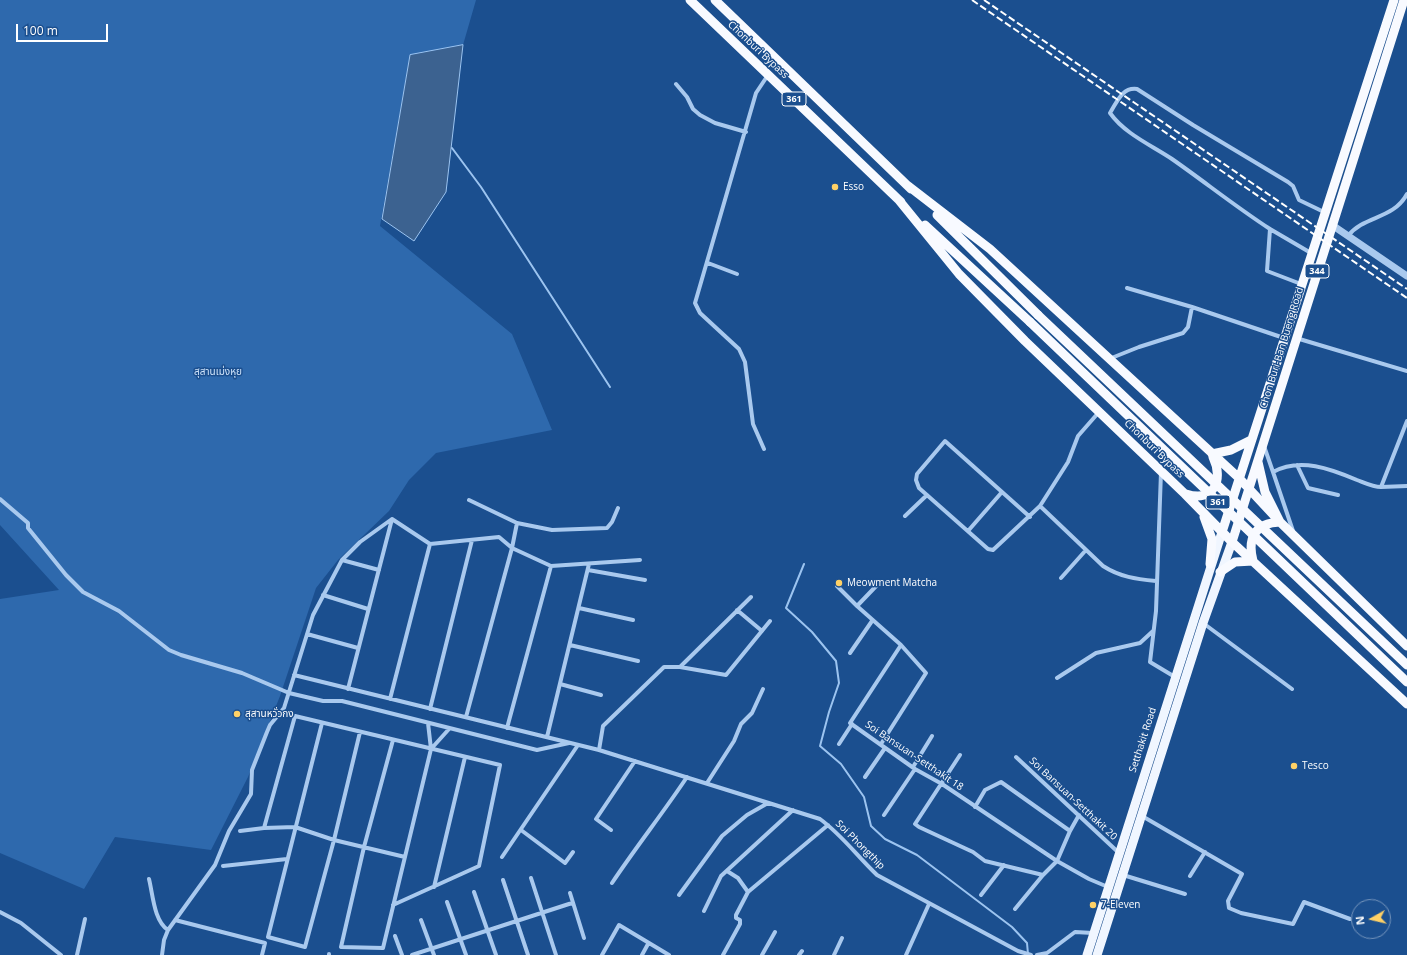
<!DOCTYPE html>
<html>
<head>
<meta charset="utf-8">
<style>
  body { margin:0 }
  #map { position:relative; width:1407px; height:955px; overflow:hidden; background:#1b4f8f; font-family:"Open Sans",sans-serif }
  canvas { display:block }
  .north { position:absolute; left:1351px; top:899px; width:40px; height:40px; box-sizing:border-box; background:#1b4f8f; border:1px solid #7695bc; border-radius:50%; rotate:262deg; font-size:11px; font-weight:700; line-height:16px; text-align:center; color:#fff }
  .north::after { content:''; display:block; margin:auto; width:14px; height:18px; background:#ffd166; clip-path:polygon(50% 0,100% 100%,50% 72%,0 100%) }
  .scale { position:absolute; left:16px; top:24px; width:92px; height:18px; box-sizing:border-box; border:2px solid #fff; border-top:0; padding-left:5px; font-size:12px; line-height:14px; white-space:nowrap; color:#fff; -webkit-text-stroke:3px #1b4f8f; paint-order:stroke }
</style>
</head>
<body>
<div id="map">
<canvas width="1407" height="955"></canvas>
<div class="north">N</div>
<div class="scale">100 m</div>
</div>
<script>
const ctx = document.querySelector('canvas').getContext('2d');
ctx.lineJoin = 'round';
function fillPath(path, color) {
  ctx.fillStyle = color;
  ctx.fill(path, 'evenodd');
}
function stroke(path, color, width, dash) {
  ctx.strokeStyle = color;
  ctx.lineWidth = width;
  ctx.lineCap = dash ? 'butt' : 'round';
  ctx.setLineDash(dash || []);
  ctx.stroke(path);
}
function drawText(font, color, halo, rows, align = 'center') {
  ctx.font = font + ' "Open Sans","Noto Sans Thai",sans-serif';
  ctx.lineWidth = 3;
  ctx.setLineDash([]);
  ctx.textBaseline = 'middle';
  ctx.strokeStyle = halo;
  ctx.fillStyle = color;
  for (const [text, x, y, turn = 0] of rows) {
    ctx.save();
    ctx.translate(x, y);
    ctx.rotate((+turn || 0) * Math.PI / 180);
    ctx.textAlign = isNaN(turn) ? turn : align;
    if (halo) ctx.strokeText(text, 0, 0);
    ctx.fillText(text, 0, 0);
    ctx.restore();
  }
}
fillPath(new Path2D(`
  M 0,0 L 476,0 L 463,45 L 410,55 L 380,226 L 512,334 L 552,430 L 436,453 L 409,480 L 389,511 L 338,560 L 316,588 L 280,696 L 248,777 L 211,850 L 115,837 L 84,889 L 0,853 L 0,599 L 59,590 L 0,525 Z`), '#2e69ad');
const water = new Path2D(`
  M 463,45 L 446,192 L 414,241 L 382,219 L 410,55 Z`);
fillPath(water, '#3c6290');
stroke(water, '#9cc4f0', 1);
stroke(new Path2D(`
  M 452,148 L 481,187 L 610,387
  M 804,564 L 786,608 L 812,632 L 836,661 L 839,683 L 829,712 L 820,746 L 841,764 L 864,797 L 871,826 L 885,839 L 917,855 L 1012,927 L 1027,943 L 1028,954`), '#9cc4f0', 2);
stroke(new Path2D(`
  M 676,84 L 687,97 L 693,109 L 700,115 L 715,123 L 746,132
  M 1270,229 L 1311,253
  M 1348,236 C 1364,215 1393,220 1407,194
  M 708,263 L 737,274
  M 1301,284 L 1267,271 L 1270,229 C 1236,207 1205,182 1172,159 C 1151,145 1125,134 1110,113 C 1117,102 1122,87 1137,89 L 1193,125 L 1288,182 L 1293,186 L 1299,200 L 1324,212
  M 1127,288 L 1192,307 L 1284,338
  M 1296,338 L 1407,371
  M 1109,359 L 1139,347 L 1183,333 L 1188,327 L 1192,307
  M 1407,421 L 1381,487 L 1407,486
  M 1264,446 L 1273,472
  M 764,449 L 753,424 L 745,362 L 739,349 L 700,313 L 695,303 L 756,93 L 768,75
  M 1297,465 L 1308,488 L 1338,495
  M 1161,472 L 1156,611 L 1150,662 L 1175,677
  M 0,499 L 28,523 L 28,528 L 66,575 L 83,592 L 119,611 L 169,650 L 181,655 L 242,673 L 289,693 L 323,701 L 342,701 L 537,750 L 569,743
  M 469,500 L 517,523 L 552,530 L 607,528 L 612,522 L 618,508
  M 1040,506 L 1103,566 C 1120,577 1136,579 1156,581
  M 905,516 L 927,495
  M 1030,517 L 945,441 L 917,474 L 916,480 L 919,488 L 988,549 L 993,550 L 1040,506 L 1068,462 L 1078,436 L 1099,412
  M 392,519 L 430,544 L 499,537 L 512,548 L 551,566 L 640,560
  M 968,531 L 1002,492
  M 1293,531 L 1273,472 C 1300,457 1331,469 1357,480 C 1365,483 1373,487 1381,487
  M 342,560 L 379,570
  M 588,570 L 645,580
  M 1061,578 L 1086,550
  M 881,581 L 857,606 L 901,645 L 850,723 L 915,769 L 942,784 L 1057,861 L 1089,879 L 1108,887
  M 837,586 L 857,606
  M 323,595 L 368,609
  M 579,608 L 633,620
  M 737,610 L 762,631
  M 1203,623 L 1292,689
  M 307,634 L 358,648
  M 570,645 L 638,661
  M 850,653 L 872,621
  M 680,667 L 751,597
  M 294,675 L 599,750 L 820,819 C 842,835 857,856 877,875 L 1018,951 L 1031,955
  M 1057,678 L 1096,653 L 1140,643 L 1153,631
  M 560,684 L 601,695
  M 348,689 L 392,519
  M 390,699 L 430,544
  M 430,709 L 472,540
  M 466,717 L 512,548 L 517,523
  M 322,723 L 268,937 L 305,947 L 334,840 L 360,732
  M 428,723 L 431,749 L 449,729
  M 507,728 L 551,566
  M 547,737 L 589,564
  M 393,740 L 364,847 L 341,947 L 383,948 L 431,749
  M 839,744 L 852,724
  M 881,744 L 926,673 L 901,645
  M 599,750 L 603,726 L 664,667 L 680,667 L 726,675 L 770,621
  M 960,755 L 915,824 L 919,827 L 973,852 L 985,861 L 1043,875 L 1057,861 L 1070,831 L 1001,782 L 985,790 L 975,807
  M 1016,757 L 1119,853
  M 913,767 L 932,736
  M 865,777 L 885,748
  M 707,783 L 734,741 L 741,724 L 752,713 L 763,689
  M 884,815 L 915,769
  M 1142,816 L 1242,874 L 1228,901 L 1229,908 L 1241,913 L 1293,924 L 1304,902 L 1350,919
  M 264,828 L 295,716 L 500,765 L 479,866 L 393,905
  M 521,830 L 565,863 L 573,852
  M 611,830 L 596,819 L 635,761
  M 240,831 L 264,828 L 295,827 L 334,840 L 405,857
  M 1070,831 L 1079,815
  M 502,857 L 578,745
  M 223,866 L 287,859
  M 727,871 L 738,878 L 748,892
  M 1123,875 L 1185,894
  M 1190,876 L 1205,852
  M 531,878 L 556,955
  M 149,879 C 153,895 154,921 168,930
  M 503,880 L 528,955
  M 612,883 C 636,847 663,813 687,777
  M 434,887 L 465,757
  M 474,892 L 496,955
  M 570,893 L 584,938
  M 679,895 L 722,836 L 747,815 L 768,803
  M 981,895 L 1004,865
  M 447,902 L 466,955
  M 1015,909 L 1043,875
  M 704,911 L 721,876 L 793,810
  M 0,912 L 21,923 L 61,955
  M 175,920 L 265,943 L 262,955
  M 421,920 L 434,955
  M 395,936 L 402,955
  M 77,955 L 85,919
  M 162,955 L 164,940 L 168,930 L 215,865 L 229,831 L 251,794 L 252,770 L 267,732 L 270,725 L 284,708 L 313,615 L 342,560 L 360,542 L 392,519
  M 329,955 L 329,954
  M 412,955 L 572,903
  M 602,955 L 619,925 L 669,955
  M 642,955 L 648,944
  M 723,955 L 740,924 L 740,920 L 736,918 L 736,915 L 748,892 L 828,825
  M 762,955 L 775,932
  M 799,955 L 802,951
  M 834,955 L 842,938
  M 906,955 L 929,904
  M 1037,955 L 1047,953 L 1075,932 L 1093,933`), '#a9c9ee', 4);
stroke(new Path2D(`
  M 1332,225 L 1407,276`), '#a9c9ee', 7);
stroke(new Path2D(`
  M 1087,955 L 1222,532
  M 1097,955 L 1203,623 L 1232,542`), '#f0f6ff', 9);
stroke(new Path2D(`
  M 690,0 L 901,202
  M 715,0 L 911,189
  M 907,185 L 990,249 L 1239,478 L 1280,522 L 1407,646
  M 898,199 L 959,274 L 1025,341 L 1185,494 L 1232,542 L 1407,704
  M 937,215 L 1038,315
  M 925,225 L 1030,322
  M 1212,454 L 1231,450 L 1251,440
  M 1186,494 C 1214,503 1224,480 1213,457
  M 1204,517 L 1212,539 L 1210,564
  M 1222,532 L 1394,0
  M 1232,542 L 1404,0
  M 1253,561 C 1247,538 1255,523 1280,522 L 1265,492 L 1258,462
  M 1220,572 L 1235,562 L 1253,561`), '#f8faff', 9);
stroke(new Path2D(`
  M 972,0 L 1407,298
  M 984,0 L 1407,289`), '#fff', 2, [7, 3]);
stroke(new Path2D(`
  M 1038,315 L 1407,665
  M 1030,322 L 1407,682`), '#f8faff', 9);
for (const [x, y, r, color] of [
  [835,187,4,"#ffd166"],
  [839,583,4,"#ffd166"],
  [237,714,4,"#ffd166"],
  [1294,766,4,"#ffd166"],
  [1093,905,4,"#ffd166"]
]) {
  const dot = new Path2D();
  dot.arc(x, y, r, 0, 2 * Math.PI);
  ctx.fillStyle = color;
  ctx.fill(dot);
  stroke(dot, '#1b4f8f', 1.5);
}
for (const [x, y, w] of [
  [794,99,24],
  [1317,271,24],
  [1218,502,24]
]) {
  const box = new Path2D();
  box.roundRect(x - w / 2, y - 7, w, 14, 3);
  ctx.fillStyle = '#1b4f8f';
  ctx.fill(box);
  stroke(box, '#fff', 1);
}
drawText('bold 9px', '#fff', null, [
  ["361",794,99],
  ["344",1317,271],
  ["361",1218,502]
]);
drawText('10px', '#fff', '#1b4f8f', [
  ["Chonburi Bypass",758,50,43],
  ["Chon Buri-Ban Bueng Road",1282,348,-73],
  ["Chonburi Bypass",1154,449,44],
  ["Setthakit Road",1143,740,-72],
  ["Soi Bansuan-Setthakit 18",914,756,34],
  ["Soi Bansuan-Setthakit 20",1073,799,43],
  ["Soi Phongthip",860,845,45]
]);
drawText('10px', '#fff', '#1b4f8f', [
  ["Esso",843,187],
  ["Meowment Matcha",847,583],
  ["สุสานหวั่วกง",245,714],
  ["Tesco",1302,766],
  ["7-Eleven",1101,905]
], 'left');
drawText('10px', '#cfe3fa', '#1b4f8f', [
  ["สุสานเม่งหุย",218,372]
]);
</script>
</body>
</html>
